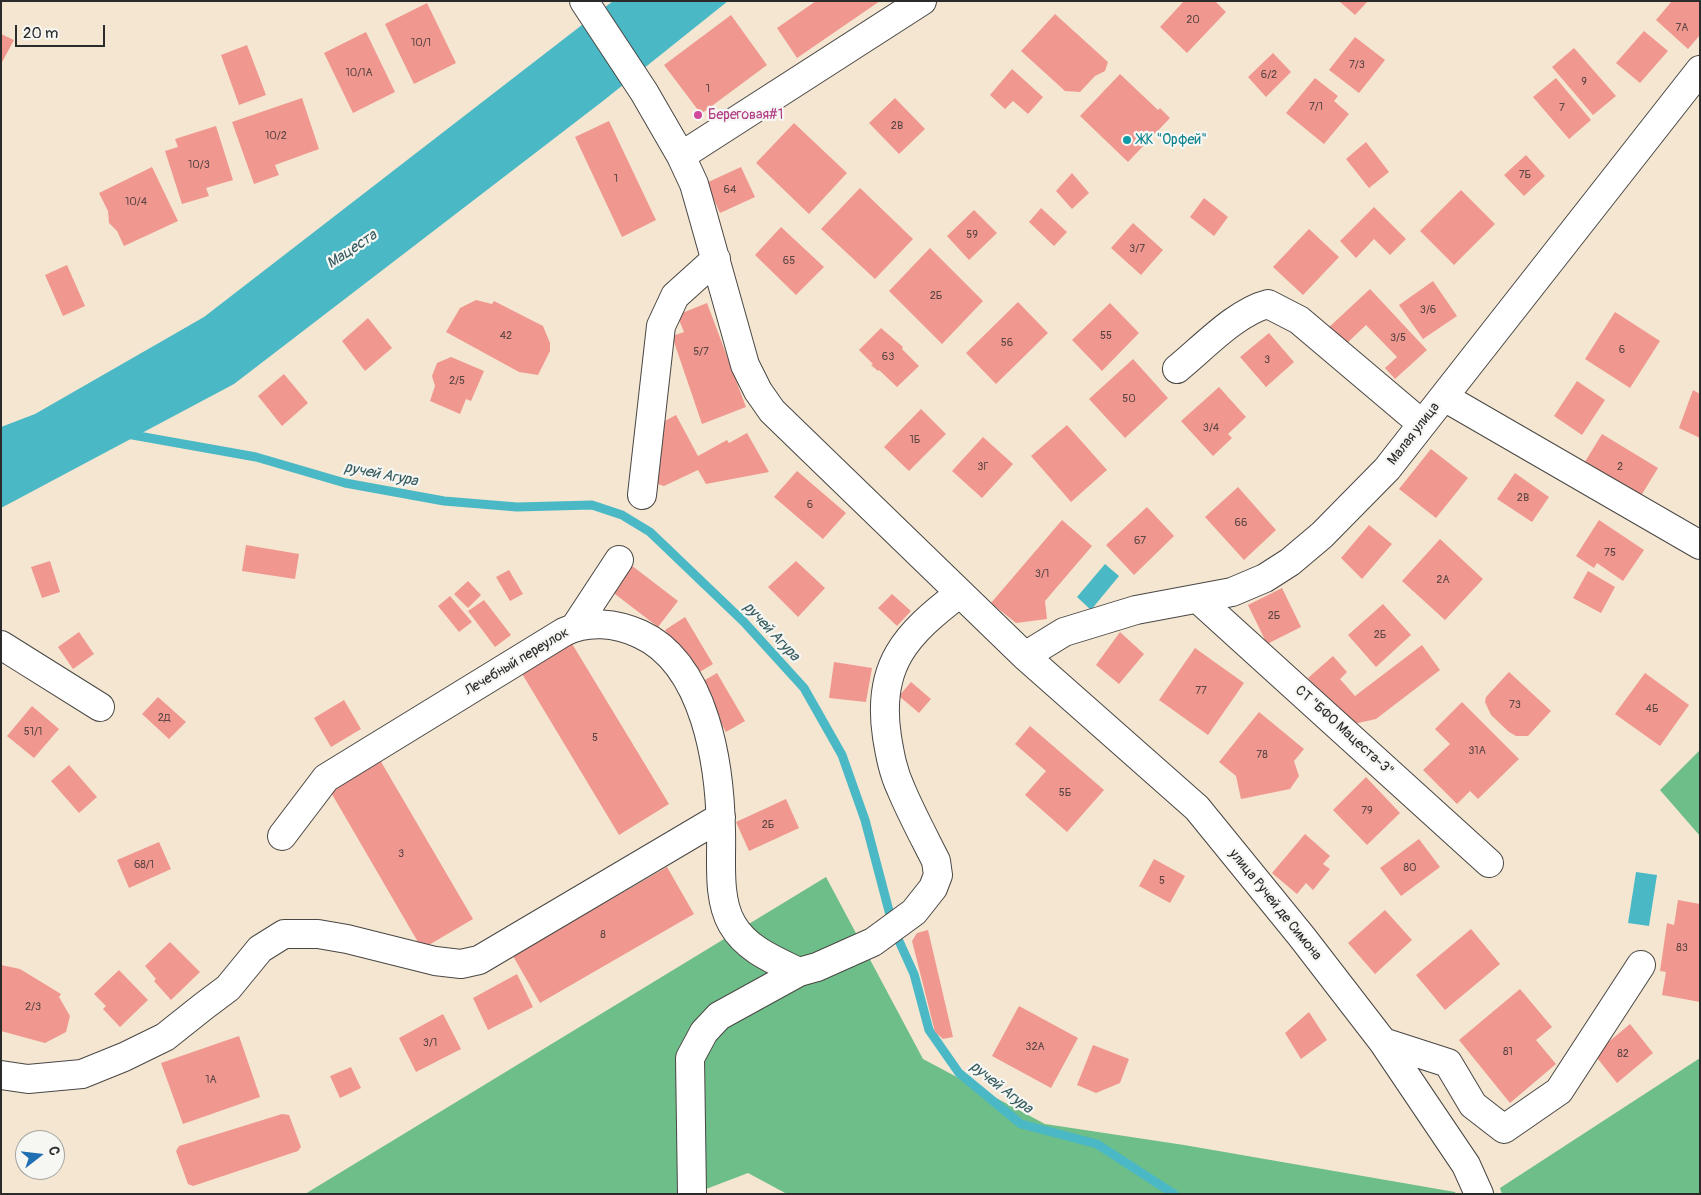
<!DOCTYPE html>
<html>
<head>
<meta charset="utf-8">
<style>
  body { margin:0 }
  #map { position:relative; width:1701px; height:1195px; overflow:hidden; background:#f4e6d1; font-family:Pangolin,sans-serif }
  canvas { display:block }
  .frame { position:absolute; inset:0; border:2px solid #2b2b2b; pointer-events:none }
  .north { position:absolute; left:15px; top:1130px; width:50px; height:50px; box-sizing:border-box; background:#f6f6f2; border:1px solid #a5a5a2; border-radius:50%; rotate:74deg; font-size:14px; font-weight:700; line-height:20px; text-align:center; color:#2b2b2b }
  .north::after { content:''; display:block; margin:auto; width:18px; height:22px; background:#1f6fb2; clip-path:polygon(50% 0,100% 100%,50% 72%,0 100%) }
  .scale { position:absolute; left:15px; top:25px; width:90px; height:22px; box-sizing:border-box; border:2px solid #2b2b2b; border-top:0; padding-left:6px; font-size:15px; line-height:18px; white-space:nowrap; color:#2b2b2b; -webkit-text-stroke:4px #f6f6f2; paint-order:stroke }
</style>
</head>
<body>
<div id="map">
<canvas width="1701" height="1195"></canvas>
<div class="frame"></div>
<div class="north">С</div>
<div class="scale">20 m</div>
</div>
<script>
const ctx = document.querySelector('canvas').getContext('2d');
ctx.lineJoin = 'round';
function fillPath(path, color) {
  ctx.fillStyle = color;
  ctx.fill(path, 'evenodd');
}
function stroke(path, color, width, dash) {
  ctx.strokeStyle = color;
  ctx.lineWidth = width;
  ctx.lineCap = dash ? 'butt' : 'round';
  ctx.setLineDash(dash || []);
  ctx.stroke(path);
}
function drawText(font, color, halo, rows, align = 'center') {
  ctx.font = font + ' Pangolin,sans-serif';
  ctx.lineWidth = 4.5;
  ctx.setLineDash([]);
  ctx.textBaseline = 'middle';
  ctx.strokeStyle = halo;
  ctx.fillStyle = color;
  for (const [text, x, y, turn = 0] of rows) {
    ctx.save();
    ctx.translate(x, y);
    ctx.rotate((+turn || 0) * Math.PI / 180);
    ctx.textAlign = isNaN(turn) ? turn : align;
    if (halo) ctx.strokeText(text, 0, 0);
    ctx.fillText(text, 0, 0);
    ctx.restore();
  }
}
fillPath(new Path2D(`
  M 1700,750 L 1700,836 L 1660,790 Z
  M 826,877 L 923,1059 L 1045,1124 L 1184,1145 L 1455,1192 L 1456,1194 L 787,1194 L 748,1173 L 693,1194 L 305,1194 Z
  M 1700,1058 L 1700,1194 L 1502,1194 L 1500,1188 Z`), '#6ebe89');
fillPath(new Path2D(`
  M 613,1 L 728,1 L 603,101 L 234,384 L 1,508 L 1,427 L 35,414 L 204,317 Z
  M 1105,564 L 1119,576 L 1091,610 L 1077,597 Z
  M 1636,872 L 1657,875 L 1649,926 L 1628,923 Z`), '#4bb9c5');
stroke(new Path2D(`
  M 127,434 L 256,457 L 345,483 L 444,501 L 517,507 L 592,505 L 622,515 L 650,532 L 744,622 L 804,688 L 842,755 L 865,820 L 894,930 L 914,974 L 929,1030 L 959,1073 L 1021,1124 L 1097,1144 L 1174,1194`), '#4bb9c5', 9);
fillPath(new Path2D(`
  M 816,1 L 880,1 L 797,58 L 777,28 Z
  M 1184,1 L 1215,1 L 1226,12 L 1187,53 L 1160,27 Z
  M 1339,1 L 1368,1 L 1355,15 Z
  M 1672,1 L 1700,1 L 1700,35 L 1688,49 L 1656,20 Z
  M 427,3 L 456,63 L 414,84 L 385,24 Z
  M 1055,14 L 1108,62 L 1105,71 L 1095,76 L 1080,92 L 1065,91 L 1021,51 Z
  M 731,15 L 767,65 L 701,114 L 664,65 Z
  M 1644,31 L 1668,51 L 1640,83 L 1616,63 Z
  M 366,32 L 395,92 L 353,113 L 324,53 Z
  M 1,34 L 14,40 L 1,64 Z
  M 1355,37 L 1385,60 L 1359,93 L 1329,70 Z
  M 247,45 L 266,95 L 239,105 L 221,55 Z
  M 1574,48 L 1616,96 L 1593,115 L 1552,67 Z
  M 1273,53 L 1291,72 L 1266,97 L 1248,77 Z
  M 1012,69 L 1043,97 L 1028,114 L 1013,101 L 1005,109 L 990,95 Z
  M 1120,74 L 1158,110 L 1160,108 L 1170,118 L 1128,162 L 1080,116 Z
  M 1315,78 L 1338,96 L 1334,101 L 1349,114 L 1324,144 L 1286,113 Z
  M 1556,78 L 1591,120 L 1569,139 L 1533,97 Z
  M 302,98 L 319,149 L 275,165 L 279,175 L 254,184 L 232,122 Z
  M 895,98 L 925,129 L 899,154 L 869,123 Z
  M 609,121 L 656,220 L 622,237 L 575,137 Z
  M 794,123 L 847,173 L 809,214 L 756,163 Z
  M 216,126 L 233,180 L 206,188 L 209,196 L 182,204 L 165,151 L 178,147 L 175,139 Z
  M 1366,142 L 1389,172 L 1369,188 L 1346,159 Z
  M 1526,155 L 1545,176 L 1524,196 L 1504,175 Z
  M 152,167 L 178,221 L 124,246 L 117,231 L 109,223 L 108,211 L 99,193 Z
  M 741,167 L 755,197 L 720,213 L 706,183 Z
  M 1072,173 L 1089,193 L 1072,209 L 1056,191 Z
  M 860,188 L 913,239 L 875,279 L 821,229 Z
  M 1461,190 L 1495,224 L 1454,265 L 1420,231 Z
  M 1204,198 L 1228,217 L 1214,236 L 1190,217 Z
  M 1374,207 L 1406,239 L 1390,255 L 1374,239 L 1356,258 L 1340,241 Z
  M 1041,208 L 1067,232 L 1054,246 L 1029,222 Z
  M 974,210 L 997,233 L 969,260 L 947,236 Z
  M 1133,223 L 1163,250 L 1141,275 L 1111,248 Z
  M 781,227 L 824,267 L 796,295 L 755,255 Z
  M 1309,229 L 1339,257 L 1303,295 L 1273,267 Z
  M 930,248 L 983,301 L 942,344 L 889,291 Z
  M 67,265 L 85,306 L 63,316 L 45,275 Z
  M 1433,281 L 1457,316 L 1423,339 L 1399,305 Z
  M 1370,289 L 1427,350 L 1395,379 L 1385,368 L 1397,357 L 1366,325 L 1343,347 L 1326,330 Z
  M 476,300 L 492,304 L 494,301 L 543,326 L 550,343 L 550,351 L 538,375 L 519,372 L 446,332 L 460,308 Z
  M 1018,302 L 1048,333 L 996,384 L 966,353 Z
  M 707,303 L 746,407 L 702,424 L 672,336 L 684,332 L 677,315 Z
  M 1110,303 L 1139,333 L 1102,371 L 1072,340 Z
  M 1615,312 L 1660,341 L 1630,388 L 1585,359 Z
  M 368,318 L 392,348 L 365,371 L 342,341 Z
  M 881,328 L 903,347 L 902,349 L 919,366 L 897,387 L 879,370 L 878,371 L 871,365 L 873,364 L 859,350 Z
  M 1269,333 L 1294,362 L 1266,387 L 1240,357 Z
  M 451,357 L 484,371 L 471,401 L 466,399 L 460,414 L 430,401 L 435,386 L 432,376 L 437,363 Z
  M 1133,359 L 1168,398 L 1125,438 L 1089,399 Z
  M 284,374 L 308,403 L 282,426 L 258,396 Z
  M 1577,381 L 1605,400 L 1582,435 L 1554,416 Z
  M 1219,387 L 1246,417 L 1228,434 L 1232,438 L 1213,456 L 1181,421 Z
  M 1693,390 L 1700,394 L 1700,438 L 1679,428 Z
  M 921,409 L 946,434 L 909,471 L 884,447 Z
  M 676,415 L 698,456 L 727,440 L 729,443 L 747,433 L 769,472 L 706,484 L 698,470 L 664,486 L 648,481 L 650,429 Z
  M 1067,425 L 1107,470 L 1071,502 L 1031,456 Z
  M 1602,434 L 1658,468 L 1639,499 L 1583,465 Z
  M 983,437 L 1013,464 L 982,498 L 952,471 Z
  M 1431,449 L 1468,478 L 1436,518 L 1399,489 Z
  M 797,471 L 846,513 L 823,539 L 774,497 Z
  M 1515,473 L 1549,497 L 1532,522 L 1497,499 Z
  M 1238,487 L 1276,530 L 1244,560 L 1205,517 Z
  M 1147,507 L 1174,536 L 1134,575 L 1106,545 Z
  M 1062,520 L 1092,546 L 1045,601 L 1047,619 L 1016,623 L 991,603 Z
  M 1599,520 L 1644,550 L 1623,581 L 1597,563 L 1594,568 L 1576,556 Z
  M 1369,525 L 1392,544 L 1362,579 L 1341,558 Z
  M 1440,539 L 1483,579 L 1445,620 L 1402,581 Z
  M 246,545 L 299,554 L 295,579 L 242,571 Z
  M 50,561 L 60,592 L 42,598 L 31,567 Z
  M 796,561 L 825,588 L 798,617 L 768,587 Z
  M 631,565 L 678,601 L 658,627 L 611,591 Z
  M 509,570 L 523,594 L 510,601 L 496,577 Z
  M 1588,571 L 1615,587 L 1601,613 L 1573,598 Z
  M 468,581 L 481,595 L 468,608 L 454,594 Z
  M 1282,588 L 1301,627 L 1267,644 L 1248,605 Z
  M 892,594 L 911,611 L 897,626 L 878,608 Z
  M 450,596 L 472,622 L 459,632 L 438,606 Z
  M 484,600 L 511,635 L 495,647 L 468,611 Z
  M 1383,604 L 1411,635 L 1376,667 L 1348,635 Z
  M 685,617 L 713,664 L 693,676 L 665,630 Z
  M 79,632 L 94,654 L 73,669 L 58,647 Z
  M 1120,632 L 1144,654 L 1119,684 L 1096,665 Z
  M 571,642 L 669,804 L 619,835 L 521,672 Z
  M 1422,645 L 1440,670 L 1376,719 L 1349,725 L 1308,678 L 1333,656 L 1347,672 L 1340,679 L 1355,696 Z
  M 1195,648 L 1244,683 L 1208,735 L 1159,700 Z
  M 834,662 L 872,668 L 866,702 L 829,698 Z
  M 1509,672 L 1551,711 L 1528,736 L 1516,736 L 1509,732 L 1491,715 L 1485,702 L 1486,697 Z
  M 717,673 L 745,721 L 726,732 L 698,684 Z
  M 1645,673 L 1689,705 L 1660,746 L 1615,714 Z
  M 911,682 L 931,699 L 919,713 L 899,696 Z
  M 158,697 L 186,722 L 169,739 L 142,714 Z
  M 344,700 L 361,729 L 331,747 L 314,718 Z
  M 1462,702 L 1519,759 L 1478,799 L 1470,791 L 1457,804 L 1423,770 L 1450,744 L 1435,729 Z
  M 32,706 L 59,729 L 34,758 L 7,736 Z
  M 1259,712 L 1304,749 L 1294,761 L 1299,776 L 1290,789 L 1241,799 L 1236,776 L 1219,762 Z
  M 1030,726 L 1104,790 L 1067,832 L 1025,795 L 1046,771 L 1015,744 Z
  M 380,760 L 473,919 L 422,949 L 329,789 Z
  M 69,765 L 97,797 L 79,813 L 51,781 Z
  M 1366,777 L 1400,813 L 1367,845 L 1333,810 Z
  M 786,799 L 799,828 L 749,851 L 736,822 Z
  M 1305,834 L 1330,856 L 1323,864 L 1330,869 L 1313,890 L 1306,883 L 1297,894 L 1272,873 Z
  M 1419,839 L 1440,867 L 1401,896 L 1380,868 Z
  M 159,842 L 171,869 L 129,888 L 117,860 Z
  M 1154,859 L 1185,876 L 1170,903 L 1139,886 Z
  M 667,867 L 694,914 L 540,1003 L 513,956 Z
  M 1678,900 L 1700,904 L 1700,1002 L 1662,995 L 1666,972 L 1660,971 L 1667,923 L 1674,925 Z
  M 1385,910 L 1412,940 L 1375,974 L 1348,943 Z
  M 1471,929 L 1500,964 L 1445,1010 L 1416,975 Z
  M 928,930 L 953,1037 L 943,1039 L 935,1032 L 912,941 L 917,933 Z
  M 170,942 L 200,972 L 171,1000 L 154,981 L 156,979 L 145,966 Z
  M 1,965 L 20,969 L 61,994 L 59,997 L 70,1016 L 66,1032 L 45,1043 L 1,1031 Z
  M 119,970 L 148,1000 L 120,1027 L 103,1009 L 106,1006 L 94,994 Z
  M 517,974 L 533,1007 L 488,1030 L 473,998 Z
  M 1520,989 L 1552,1027 L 1536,1040 L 1556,1064 L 1510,1103 L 1459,1040 Z
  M 1019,1006 L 1078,1038 L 1051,1088 L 992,1056 Z
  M 1309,1012 L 1327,1040 L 1301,1059 L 1285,1033 Z
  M 443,1014 L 461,1049 L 416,1072 L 399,1038 Z
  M 1630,1024 L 1653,1053 L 1617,1083 L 1594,1054 Z
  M 239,1036 L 260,1097 L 183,1124 L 161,1063 Z
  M 1093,1045 L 1129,1059 L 1120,1083 L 1096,1093 L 1077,1085 Z
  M 351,1067 L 361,1088 L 340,1098 L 330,1076 Z
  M 282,1114 L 289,1115 L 301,1147 L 298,1151 L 193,1186 L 188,1184 L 176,1151 L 179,1146 Z`), '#f09890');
const minor = new Path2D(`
  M 584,1 L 644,92 L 681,156 L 694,184 L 702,212 L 745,365 L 758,391 L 772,411 L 1025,656 L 1197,808 L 1302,937 L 1383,1042 L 1466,1165 L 1479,1194
  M 681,156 L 922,1
  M 1177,369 C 1203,348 1236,312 1268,304 L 1299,320 L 1422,424
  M 1444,397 L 1700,545
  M 642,495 L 661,326 L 675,296 L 716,259
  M 1198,599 L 1489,863
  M 575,627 L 619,560
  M 1,645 L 100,707
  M 1025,656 L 1064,632 L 1136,610 L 1232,592 L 1265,578 L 1290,562 L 1322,535 L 1387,469 L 1700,70
  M 282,836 L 326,778 L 564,632 C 588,620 616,623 640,634 C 706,664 720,766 721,831 C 722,860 717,898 732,924 C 746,949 774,960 799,972
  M 1383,1042 L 1448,1063 L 1473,1105 L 1504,1129 L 1559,1091 L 1641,965
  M 1,1075 L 28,1079 L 82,1074 L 124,1057 L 165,1037 L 204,1006 L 228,988 L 260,949 L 284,934 L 318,934 L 347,939 L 435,961 L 461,964 L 479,960 L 721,817
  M 692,1194 L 690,1058 L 704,1032 L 719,1016 L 799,972 L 817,967 L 873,942 L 914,912 L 933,888 L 938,875 L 936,861 C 924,837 911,813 901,789 C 893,772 890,755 887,737 C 876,665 906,634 960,593`);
stroke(minor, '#494744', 30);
stroke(minor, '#fff', 28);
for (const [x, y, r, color] of [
  [698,115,5,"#d1479c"],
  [1127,140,5,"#0f9aa8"]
]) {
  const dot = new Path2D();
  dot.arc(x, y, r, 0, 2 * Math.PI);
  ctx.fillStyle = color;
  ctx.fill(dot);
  stroke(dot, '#f6f6f2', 2);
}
drawText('11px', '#5c4644', null, [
  ["20",1193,20],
  ["7А",1682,28],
  ["10/1",421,43],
  ["7/3",1357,65],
  ["10/1А",359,73],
  ["6/2",1269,75],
  ["9",1584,82],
  ["1",708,89],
  ["7/1",1316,107],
  ["7",1562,108],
  ["2В",897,126],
  ["10/2",276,136],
  ["10/3",199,165],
  ["7Б",1525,175],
  ["1",616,179],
  ["64",730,190],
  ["10/4",136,202],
  ["59",972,235],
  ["3/7",1137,249],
  ["65",789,261],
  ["2Б",936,296],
  ["3/6",1428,310],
  ["42",506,336],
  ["55",1106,336],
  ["3/5",1398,338],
  ["56",1007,343],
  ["6",1622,350],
  ["5/7",701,352],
  ["63",888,357],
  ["3",1267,360],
  ["2/5",457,381],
  ["50",1129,399],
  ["3/4",1211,428],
  ["1Б",915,440],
  ["3Г",983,467],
  ["2",1620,467],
  ["2В",1523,498],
  ["6",810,505],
  ["66",1241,523],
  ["67",1140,541],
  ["75",1610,553],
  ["3/1",1042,574],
  ["2А",1443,580],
  ["2Б",1274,616],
  ["2Б",1380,635],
  ["77",1201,691],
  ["73",1515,705],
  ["4Б",1652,709],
  ["2Д",164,718],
  ["51/1",33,732],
  ["5",595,738],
  ["31А",1477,751],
  ["78",1262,755],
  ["5Б",1065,793],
  ["79",1367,811],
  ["2Б",768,825],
  ["3",401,854],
  ["68/1",144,865],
  ["80",1410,868],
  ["5",1162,881],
  ["8",603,935],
  ["83",1682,948],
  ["2/3",33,1007],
  ["3/1",430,1043],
  ["32А",1035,1047],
  ["81",1508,1052],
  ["82",1623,1054],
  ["1А",211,1080]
]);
drawText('14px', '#b23c85', '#f6f6f2', [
  ["Береговая#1",708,115]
], 'left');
drawText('14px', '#0d838f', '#f6f6f2', [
  ["ЖК \"Орфей\"",1137,140]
], 'left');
drawText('14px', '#2b2b2b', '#f6f6f2', [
  ["Малая улица",1414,434,-52],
  ["Лечебный переулок",517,662,-31],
  ["СТ \"БФО Мацеста-3\"",1344,731,42],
  ["улица Ручей де Симона",1275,905,51]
]);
drawText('italic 15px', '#365d61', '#f6f6f2', [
  ["Мацеста",352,250,-34],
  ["ручей Агура",381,475,11],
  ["ручей Агура",771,632,47],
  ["ручей Агура",1001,1088,38]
]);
</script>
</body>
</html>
